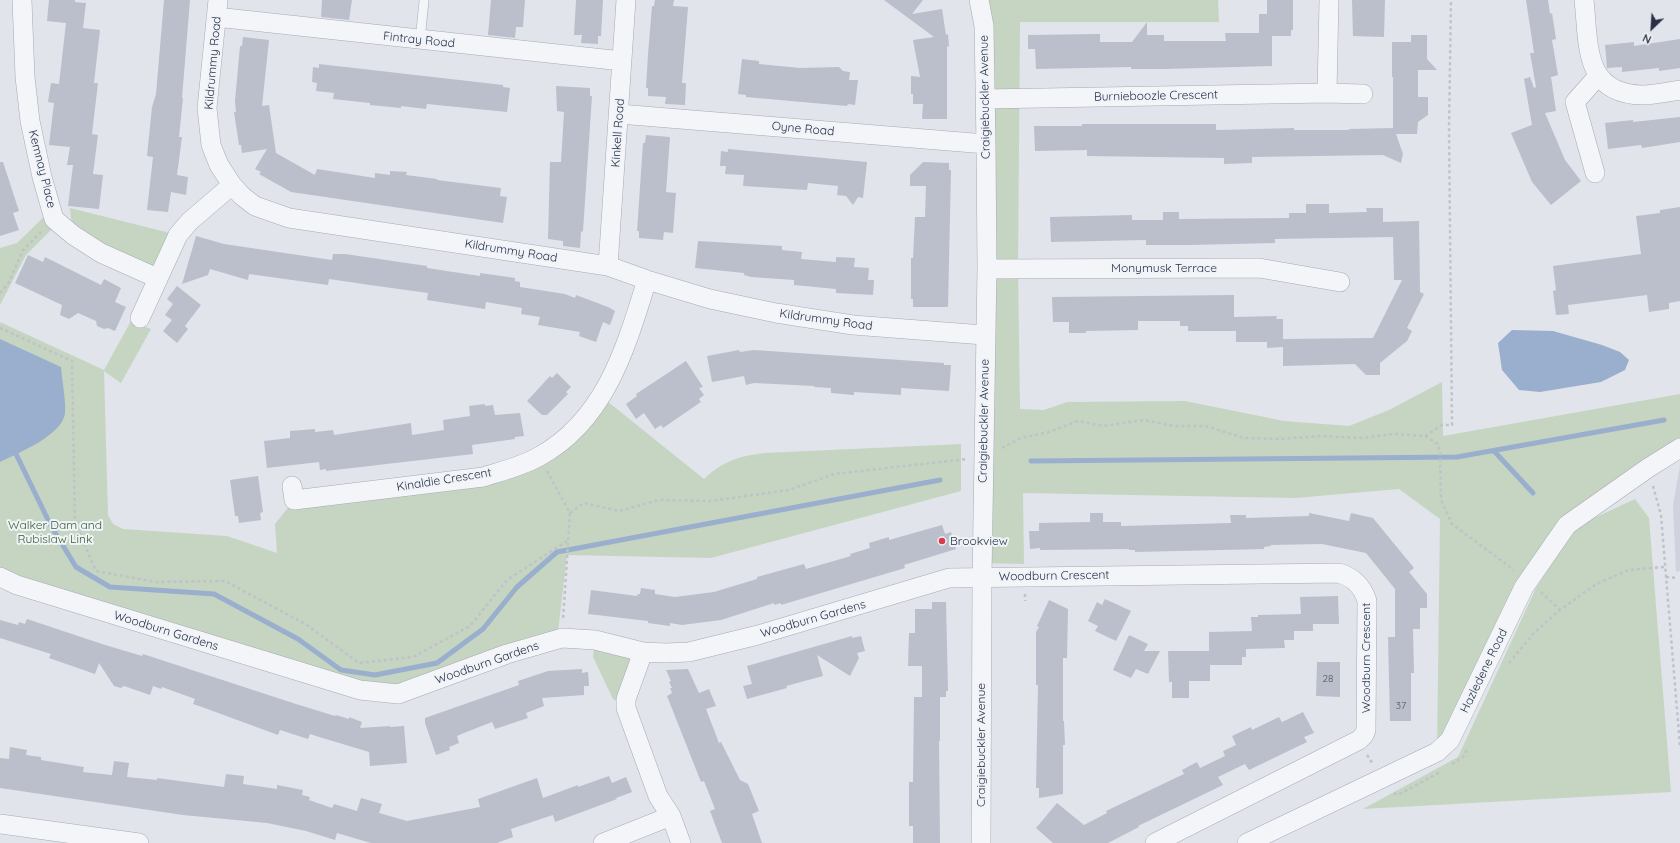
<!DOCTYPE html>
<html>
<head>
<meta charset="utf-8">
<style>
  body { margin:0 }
  #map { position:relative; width:1680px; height:843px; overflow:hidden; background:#e1e4eb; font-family:Quicksand,sans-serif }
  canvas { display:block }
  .north { position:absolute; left:1632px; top:8px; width:40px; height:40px; -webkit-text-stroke:3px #f0f3f8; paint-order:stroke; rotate:205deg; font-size:11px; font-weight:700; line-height:16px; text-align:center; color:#273044 }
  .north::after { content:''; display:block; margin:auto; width:14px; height:18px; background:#273044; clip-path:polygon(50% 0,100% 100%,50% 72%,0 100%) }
</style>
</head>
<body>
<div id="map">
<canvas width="1680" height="843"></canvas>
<div class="north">N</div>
</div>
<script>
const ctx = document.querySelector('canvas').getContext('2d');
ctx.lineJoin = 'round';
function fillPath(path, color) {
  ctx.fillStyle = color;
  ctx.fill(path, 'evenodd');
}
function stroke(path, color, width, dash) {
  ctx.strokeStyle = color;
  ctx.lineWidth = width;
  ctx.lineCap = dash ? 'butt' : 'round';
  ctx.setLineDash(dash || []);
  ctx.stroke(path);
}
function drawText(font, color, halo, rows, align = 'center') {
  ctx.font = font + ' Quicksand,sans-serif';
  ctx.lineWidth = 4;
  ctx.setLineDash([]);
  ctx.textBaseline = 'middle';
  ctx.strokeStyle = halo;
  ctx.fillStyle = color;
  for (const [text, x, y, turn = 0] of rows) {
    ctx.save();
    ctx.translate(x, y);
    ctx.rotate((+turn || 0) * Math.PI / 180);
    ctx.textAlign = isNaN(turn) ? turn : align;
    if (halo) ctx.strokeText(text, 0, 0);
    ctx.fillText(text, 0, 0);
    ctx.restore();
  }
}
fillPath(new Path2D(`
  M 1680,466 L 1680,571 L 1676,572 L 1673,505 Z`), '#ced3dd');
fillPath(new Path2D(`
  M 979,0 L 1218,0 L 1219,22 L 1020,22 L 1018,269 L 1020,409 L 1044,410 L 1067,402 L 1185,401 L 1284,421 L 1349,426 L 1389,410 L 1442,382 L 1443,436 L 1680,394 L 1680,448 L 1567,525 L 1437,752 L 1440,519 L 1399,489 L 1295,498 L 1023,493 L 1024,564 L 982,563 Z
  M 70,208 L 178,235 L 157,278 L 73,235 Z
  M 52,209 L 58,223 L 26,255 L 0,305 L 0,248 L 17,243 Z
  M 131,321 L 151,329 L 121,383 L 104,371 L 108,515 L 113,524 L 123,529 L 227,536 L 277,553 L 275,524 L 294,500 L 483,477 L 540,456 L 602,397 L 704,479 C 723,461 739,456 765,453 L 961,444 L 961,491 L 711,558 L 567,555 L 558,632 L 409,683 L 385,687 L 361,683 L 18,578 L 0,569 L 0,322 L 104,370 Z
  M 1635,499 L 1649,518 L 1671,792 L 1363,809 L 1458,757 L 1536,588 L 1577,526 Z
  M 595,640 L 643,652 L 626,708 L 613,699 L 593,657 Z`), '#c5d5c1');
fillPath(new Path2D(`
  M 1512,330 L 1553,331 L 1602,345 L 1620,352 L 1629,360 L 1625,370 L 1601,382 L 1540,392 L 1519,390 L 1502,370 L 1498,343 Z
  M 0,339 L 61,367 C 62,380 66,401 65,413 C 63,435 18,453 0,462 Z`), '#99afcd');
stroke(new Path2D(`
  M 1494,451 L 1533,493
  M 16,454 L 51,526 L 76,567 L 110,587 L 214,594 L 298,639 L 341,670 L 375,675 L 437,663 L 483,629 L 517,587 L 557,552 L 940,480
  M 1031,461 L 1457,457 L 1664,420`), '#99afcd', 5);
fillPath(new Path2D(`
  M 49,0 L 75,0 L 75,2 L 86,3 L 83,28 L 100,30 L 94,83 L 98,83 L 92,134 L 98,135 L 93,174 L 103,175 L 99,209 L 68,206 L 73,165 L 67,165 L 70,147 L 49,145 L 54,103 L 48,102 L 51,83 L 59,84 L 66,23 L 47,21 Z
  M 164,0 L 190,0 L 182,98 L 183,98 L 179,137 L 182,137 L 177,175 L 188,177 L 186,195 L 171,192 L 168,212 L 147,210 L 153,157 L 147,156 L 152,107 L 156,94 Z
  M 322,0 L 352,0 L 349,20 L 321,17 Z
  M 491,0 L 525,0 L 523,27 L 516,27 L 515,38 L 488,35 Z
  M 576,0 L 603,0 L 601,36 L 598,36 L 598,44 L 581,43 L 582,35 L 574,35 Z
  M 655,0 L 674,0 L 673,6 L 688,7 L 682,83 L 686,83 L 685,105 L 665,104 L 666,97 L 648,96 L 648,88 L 646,88 L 648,54 L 652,6 L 654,6 Z
  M 884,0 L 923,0 L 912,14 L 942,9 L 946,35 L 948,34 L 949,47 L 947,46 L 947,119 L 922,119 L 923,104 L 913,104 L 913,94 L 911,94 L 911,76 L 920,77 L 913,40 L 934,37 Z
  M 1267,0 L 1293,0 L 1293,30 L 1291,30 L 1291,36 L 1272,36 L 1272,66 L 1164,69 L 1131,69 L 1131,67 L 1036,69 L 1035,49 L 1028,49 L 1028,35 L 1100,34 L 1100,42 L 1132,42 L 1147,22 L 1147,35 L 1164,35 L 1164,41 L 1226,41 L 1225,33 L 1259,33 L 1259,14 L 1267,14 Z
  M 1352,0 L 1385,0 L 1384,37 L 1353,36 Z
  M 1526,0 L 1548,0 L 1550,14 L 1552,13 L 1556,39 L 1552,40 L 1558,75 L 1551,77 L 1556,111 L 1545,113 L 1565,160 L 1581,181 L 1551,205 L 1532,182 L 1511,133 L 1532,125 L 1524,79 L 1530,77 L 1534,88 L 1536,87 L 1530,53 L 1534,53 Z
  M 1411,35 L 1427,35 L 1427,59 L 1437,70 L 1418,70 L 1418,97 L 1428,97 L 1428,115 L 1418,122 L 1417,134 L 1396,134 L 1403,154 L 1401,163 L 1383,155 L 1252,157 L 1252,163 L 1224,164 L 1224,158 L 1087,156 L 1087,150 L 1035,151 L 1034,126 L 1082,126 L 1082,124 L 1216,124 L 1216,130 L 1294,128 L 1294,130 L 1349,130 L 1349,129 L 1393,128 L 1393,77 L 1392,77 L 1392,42 L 1411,42 Z
  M 243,37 L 269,40 L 262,106 L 269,105 L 276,153 L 315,175 L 317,169 L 375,178 L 375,173 L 390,175 L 390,171 L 407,172 L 406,175 L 437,179 L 437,180 L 501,188 L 500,196 L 507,197 L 503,223 L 291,192 L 259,174 L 261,172 L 255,169 L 267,149 L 242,153 L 241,145 L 239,145 L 234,112 L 236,112 L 235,101 L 240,46 L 242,46 Z
  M 1680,39 L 1680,68 L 1659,71 L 1659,68 L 1622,72 L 1622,67 L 1607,68 L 1605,45 L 1634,42 L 1634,46 Z
  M 742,59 L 759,61 L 759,64 L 800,68 L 839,67 L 843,71 L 850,72 L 849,80 L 858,80 L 855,105 L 848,104 L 847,106 L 746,97 L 746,95 L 738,94 Z
  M 319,64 L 503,85 L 503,87 L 510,88 L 507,112 L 427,104 L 426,109 L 401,106 L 401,108 L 370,105 L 370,103 L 333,99 L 334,93 L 316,91 L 317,83 L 312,82 L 313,67 L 319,68 Z
  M 556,86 L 590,88 L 590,96 L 592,96 L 583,231 L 581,232 L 580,248 L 563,246 L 563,241 L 548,239 L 550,162 L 561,162 L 564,112 L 557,111 Z
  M 1680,117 L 1680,142 L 1642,148 L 1641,145 L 1608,149 L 1605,123 L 1633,120 L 1633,122 Z
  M 646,135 L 670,137 L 666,192 L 676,193 L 673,233 L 664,232 L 663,240 L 639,238 L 639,231 L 637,231 L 643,143 L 645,143 Z
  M 728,149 L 867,162 L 863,198 L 858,197 L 853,205 L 846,196 L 837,195 L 838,186 L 808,183 L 807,190 L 743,186 L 744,175 L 725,174 L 726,166 L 720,166 L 721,151 L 728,152 Z
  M 0,162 L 3,162 L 19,211 L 13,213 L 19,230 L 0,236 Z
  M 923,162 L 949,163 L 949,170 L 951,170 L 948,307 L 913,307 L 913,299 L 911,299 L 911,258 L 913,258 L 915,217 L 925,217 L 926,186 L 910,186 L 910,175 Z
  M 1306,204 L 1329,204 L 1329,213 L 1367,212 L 1366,208 L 1383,208 L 1383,222 L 1419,221 L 1420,292 L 1424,294 L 1407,328 L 1412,331 L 1407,341 L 1380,363 L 1380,375 L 1366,375 L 1355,364 L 1283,366 L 1283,347 L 1267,348 L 1267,342 L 1236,342 L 1236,331 L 1188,331 L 1188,326 L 1180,326 L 1180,321 L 1138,321 L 1138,330 L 1086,331 L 1086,333 L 1069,333 L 1069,322 L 1053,322 L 1052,297 L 1234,295 L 1234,317 L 1277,316 L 1276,319 L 1283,319 L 1283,339 L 1373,338 L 1402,280 L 1394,280 L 1393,237 L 1275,239 L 1275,243 L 1190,245 L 1146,245 L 1146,240 L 1051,242 L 1050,217 L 1132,215 L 1132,220 L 1163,220 L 1163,212 L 1179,212 L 1179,219 L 1289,218 L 1289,213 L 1306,213 Z
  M 1680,207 L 1680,301 L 1669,303 L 1669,309 L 1649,312 L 1647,295 L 1568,305 L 1569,314 L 1556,315 L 1553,291 L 1556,290 L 1553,266 L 1641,254 L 1636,216 L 1660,213 L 1660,210 Z
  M 196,236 L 224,244 L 332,260 L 333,254 L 345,254 L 427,266 L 427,268 L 480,276 L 480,273 L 515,278 L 515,281 L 520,282 L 520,287 L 565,294 L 575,298 L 576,295 L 608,307 L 615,311 L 610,325 L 603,322 L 596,342 L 579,336 L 580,332 L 538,325 L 540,317 L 521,314 L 522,308 L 486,302 L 485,309 L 427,300 L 428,293 L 370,285 L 329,279 L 328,285 L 249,274 L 248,280 L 210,269 L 208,275 L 182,284 Z
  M 698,241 L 782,246 L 782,250 L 802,252 L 801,259 L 836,262 L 836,257 L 855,258 L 854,267 L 869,268 L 868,280 L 874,280 L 873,295 L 836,293 L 836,289 L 794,285 L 794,280 L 751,277 L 744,275 L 744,273 L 695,268 Z
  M 28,255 L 43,262 L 45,257 L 101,285 L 104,279 L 121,288 L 115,302 L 126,307 L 115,331 L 108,328 L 104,329 L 97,326 L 96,321 L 78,313 L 69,319 L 60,315 L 62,305 L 15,283 Z
  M 177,286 L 201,305 L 185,326 L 188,329 L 177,343 L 163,331 L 172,320 L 165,315 L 173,304 L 167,299 Z
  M 739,350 L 740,352 L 754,350 L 944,363 L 944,365 L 951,365 L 949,391 L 901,388 L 901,395 L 854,392 L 854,395 L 831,393 L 831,388 L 814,387 L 814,386 L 754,383 L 746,385 L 744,376 L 712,382 L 707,356 Z
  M 686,361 L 703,387 L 699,388 L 704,395 L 699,399 L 701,402 L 663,428 L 661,425 L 655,429 L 644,413 L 636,419 L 626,404 L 637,396 L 636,394 Z
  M 557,373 L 571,387 L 566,392 L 568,394 L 547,415 L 542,415 L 527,401 L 550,376 L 552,378 Z
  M 485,404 L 485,406 L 493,405 L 495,415 L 520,413 L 524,436 L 515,437 L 515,439 L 472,445 L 473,454 L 326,471 L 326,469 L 320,470 L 319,462 L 267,468 L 264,441 L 290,438 L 290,431 L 315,429 L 315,432 L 333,430 L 334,435 L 411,423 L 412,435 L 444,430 L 443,420 L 470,416 L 469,406 Z
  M 258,476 L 263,512 L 260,513 L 261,520 L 239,523 L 238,516 L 235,516 L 230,480 Z
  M 1090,513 L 1103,513 L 1103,522 L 1121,522 L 1121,526 L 1231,523 L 1230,515 L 1246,515 L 1246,518 L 1309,516 L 1309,513 L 1349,521 L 1351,513 L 1373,518 L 1414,568 L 1409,572 L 1427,594 L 1427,608 L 1420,608 L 1420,629 L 1413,629 L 1414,673 L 1411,673 L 1411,721 L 1390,721 L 1388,637 L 1395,637 L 1395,589 L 1366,553 L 1322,544 L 1271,545 L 1271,546 L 1264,547 L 1264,549 L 1135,552 L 1135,550 L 1129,550 L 1129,549 L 1040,550 L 1040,548 L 1030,549 L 1029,531 L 1039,531 L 1039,523 L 1090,522 Z
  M 942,525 L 945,534 L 951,532 L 956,549 L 904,565 L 905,568 L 781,605 L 781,603 L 774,605 L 774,603 L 721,620 L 682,625 L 670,623 L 670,626 L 648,623 L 648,621 L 588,614 L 591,590 L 637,596 L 638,594 L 640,594 L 641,588 L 655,590 L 655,594 L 675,597 L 714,592 L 757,579 L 757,577 L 804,564 L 806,569 L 851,556 L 850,554 L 870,548 L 869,543 L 889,537 L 889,540 Z
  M 1338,596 L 1339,624 L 1313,624 L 1313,631 L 1294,631 L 1294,640 L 1284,640 L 1285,648 L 1246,649 L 1246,657 L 1242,657 L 1242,665 L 1210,665 L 1210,681 L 1189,681 L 1189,698 L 1172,698 L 1172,682 L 1169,682 L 1168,651 L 1209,651 L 1209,632 L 1252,631 L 1251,617 L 1258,617 L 1258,615 L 1301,614 L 1300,597 Z
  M 1105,599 L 1131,611 L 1116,641 L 1095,631 L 1098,626 L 1088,621 L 1097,602 L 1102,605 Z
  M 1049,600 L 1068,609 L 1067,658 L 1063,658 L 1063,721 L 1064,721 L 1065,745 L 1063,745 L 1063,794 L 1039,798 L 1039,788 L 1036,788 L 1038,685 L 1036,685 L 1036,632 L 1039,627 L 1037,626 Z
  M 932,602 L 946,602 L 948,691 L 946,691 L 946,697 L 940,697 L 940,741 L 939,741 L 940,843 L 913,843 L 913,826 L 909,826 L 909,782 L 913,782 L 914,697 L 922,697 L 922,666 L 908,666 L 909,633 L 915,633 L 915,609 L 932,609 Z
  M 27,619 L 102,644 L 142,656 L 143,654 L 296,704 L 335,716 L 336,715 L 349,719 L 349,717 L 362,722 L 360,728 L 390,726 L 390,727 L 404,726 L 407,763 L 370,766 L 369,752 L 316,736 L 310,734 L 308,739 L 280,730 L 278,735 L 202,707 L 193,704 L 195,699 L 162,687 L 161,689 L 153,686 L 150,695 L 124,686 L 121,688 L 114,686 L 99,663 L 95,674 L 49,658 L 51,654 L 0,638 L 0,620 L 18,625 L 19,622 L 25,624 Z
  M 1129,635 L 1148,644 L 1144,651 L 1160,651 L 1148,674 L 1136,669 L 1131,678 L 1113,670 Z
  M 852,636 L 852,638 L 861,636 L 865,651 L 857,653 L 859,658 L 850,676 L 817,655 L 823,676 L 786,686 L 787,688 L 747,699 L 743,686 L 752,684 L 747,666 Z
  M 1317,662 L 1340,662 L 1340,697 L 1316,696 Z
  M 582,669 L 582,673 L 588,672 L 589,686 L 584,686 L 584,695 L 542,698 L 544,706 L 526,713 L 528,718 L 495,729 L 492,722 L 464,733 L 457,736 L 459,743 L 449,747 L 450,750 L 436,755 L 425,723 L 425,718 L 519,685 L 518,681 L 548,671 Z
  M 688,669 L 699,693 L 709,689 L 716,706 L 706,709 L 719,743 L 721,742 L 740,780 L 748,784 L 759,811 L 752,814 L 762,843 L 722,843 L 710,811 L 715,809 L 704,781 L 701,782 L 667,696 L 672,693 L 670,688 L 672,688 L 669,682 L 671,681 L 666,670 Z
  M 1303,712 L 1314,733 L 1304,737 L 1307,742 L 1249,770 L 1245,764 L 1218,777 L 1223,785 L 1138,826 L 1139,827 L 1108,843 L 1053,843 L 1036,828 L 1057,803 L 1084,825 L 1107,813 L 1106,811 L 1184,774 L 1182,770 L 1197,762 L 1200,768 L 1225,756 L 1223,751 L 1236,745 L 1232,736 L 1251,727 L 1252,730 L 1279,717 L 1282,722 Z
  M 10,747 L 27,750 L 26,755 L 41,757 L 41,760 L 84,767 L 83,772 L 112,775 L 114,761 L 129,763 L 127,777 L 157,780 L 157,778 L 224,787 L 226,774 L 244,776 L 243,784 L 277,789 L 277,785 L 303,790 L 302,795 L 310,797 L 309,800 L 332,808 L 334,804 L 357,811 L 361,798 L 382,804 L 379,813 L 407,821 L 480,807 L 478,799 L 537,778 L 543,798 L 578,785 L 578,787 L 609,776 L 612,783 L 626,777 L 632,792 L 616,798 L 617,799 L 555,822 L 553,815 L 511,829 L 513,837 L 497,843 L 371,843 L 337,833 L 335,840 L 306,831 L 267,823 L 183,815 L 0,788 L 0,758 L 9,759 Z`), '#babfcb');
const service = new Path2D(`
  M 420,40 L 424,1`);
const minor = new Path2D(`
  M 22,0 L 25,77 L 30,121 L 42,177 L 54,219 L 73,235 L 101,253 L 157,278
  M 218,0 L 207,108 L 211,145 L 219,165 L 232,185 L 242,196 L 255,206 L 289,218 L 608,266 L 647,280 L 710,299 L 776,313 L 853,325 L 984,335
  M 979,0 L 984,26 L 986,144 L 987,269 L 982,577 L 981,843
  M 1584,0 C 1589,45 1583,94 1643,95 C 1655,95 1668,92 1680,90
  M 216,17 L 622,61
  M 1327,93 L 1363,94
  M 986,99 L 1327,93 L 1329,0
  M 619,114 L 986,144
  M 1595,173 L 1575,102 L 1598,76
  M 608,266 L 626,0
  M 987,269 L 1259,268 L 1340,282
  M 140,318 L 178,235 L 190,221 L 232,185
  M 292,486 L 294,500 L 483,477 C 502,471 523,466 540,456 C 606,419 626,347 647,280
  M 0,577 L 17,585 L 360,690 L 398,694 L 507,654 L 562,638 L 595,640 L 643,652 L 666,653 L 689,652 L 758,635 L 949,578 L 1339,573 C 1353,577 1363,587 1367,601 L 1366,730 L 1364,735 L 1359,740 L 1155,843
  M 643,652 L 626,699 L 626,708 L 658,796 L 671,816 L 681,843
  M 0,824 L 139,843
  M 603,843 L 671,816
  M 1247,843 L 1437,752 L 1450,740 L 1524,587 L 1567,525 L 1648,468 L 1680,448`);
stroke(service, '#a5aab6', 10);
stroke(minor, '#a5aab6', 20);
stroke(new Path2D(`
  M 0,293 L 8,284 L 23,250 L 41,232
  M 0,328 L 72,361 L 75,523 L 96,571 L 156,582 L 225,581 L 307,625 L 359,663 L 413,657 L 470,626 L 507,580 L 567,541
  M 1425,436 L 1442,425 L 1452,425 L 1449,129 L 1451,0
  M 1002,448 L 1021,438 L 1049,432 L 1078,421 L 1103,426 L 1144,420 L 1174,426 L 1205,426 L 1244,438 L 1282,439 L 1320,436 L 1362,438 L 1394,434 L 1425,436 L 1438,444 L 1440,454 L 1441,500 L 1452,524 L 1514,570
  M 547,471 L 570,513 L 563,620
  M 1653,486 L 1661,515 L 1680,746
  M 570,513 L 584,503 L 619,511 L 659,500 L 710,501 L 789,490 L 834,474 L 967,459
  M 1666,577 L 1677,578
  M 1541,592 L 1560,610
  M 1025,594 L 1025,601
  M 1509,663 L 1535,632 L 1560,610 L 1596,584 L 1629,570 L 1665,567
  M 1367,755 L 1373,764
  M 1452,764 L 1463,757 L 1467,750
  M 1394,793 L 1398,795 L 1440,772`), '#bfc2c9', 2.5, [3, 3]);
stroke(service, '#f4f5f8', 9);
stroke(minor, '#f4f5f8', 19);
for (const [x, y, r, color] of [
  [942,541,4,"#d93c49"]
]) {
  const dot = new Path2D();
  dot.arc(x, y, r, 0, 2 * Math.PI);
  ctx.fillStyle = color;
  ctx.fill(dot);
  stroke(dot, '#f0f3f8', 1.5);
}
drawText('10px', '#4c5466', null, [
  ["28",1328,679],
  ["37",1401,706]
]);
drawText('12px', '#273044', '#f0f3f8', [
  ["Fintray Road",419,40,6],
  ["Kildrummy Road",213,63,-85],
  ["Burnieboozle Crescent",1156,96,-1],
  ["Craigiebuckler Avenue",985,97,-91],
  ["Oyne Road",803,129,5],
  ["Kinkell Road",618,133,-86],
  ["Kemnay Place",42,169,76],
  ["Kildrummy Road",511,251,9],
  ["Monymusk Terrace",1164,268],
  ["Kildrummy Road",826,320,8],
  ["Craigiebuckler Avenue",984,421,-89],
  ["Kinaldie Crescent",444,480,-9],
  ["Woodburn Crescent",1054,576,-1],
  ["Woodburn Gardens",813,619,-16],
  ["Woodburn Gardens",166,631,17],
  ["Woodburn Crescent",1366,658,-90],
  ["Woodburn Gardens",487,663,-19],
  ["Hazledene Road",1484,671,-64],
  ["Craigiebuckler Avenue",981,745,-90]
]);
drawText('12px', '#396133', '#f0f3f8', [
  ["Walker Dam and",55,525],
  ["Rubislaw Link",55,539]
]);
drawText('12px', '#273044', '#f0f3f8', [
  ["Brookview",950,541]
], 'left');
</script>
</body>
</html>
